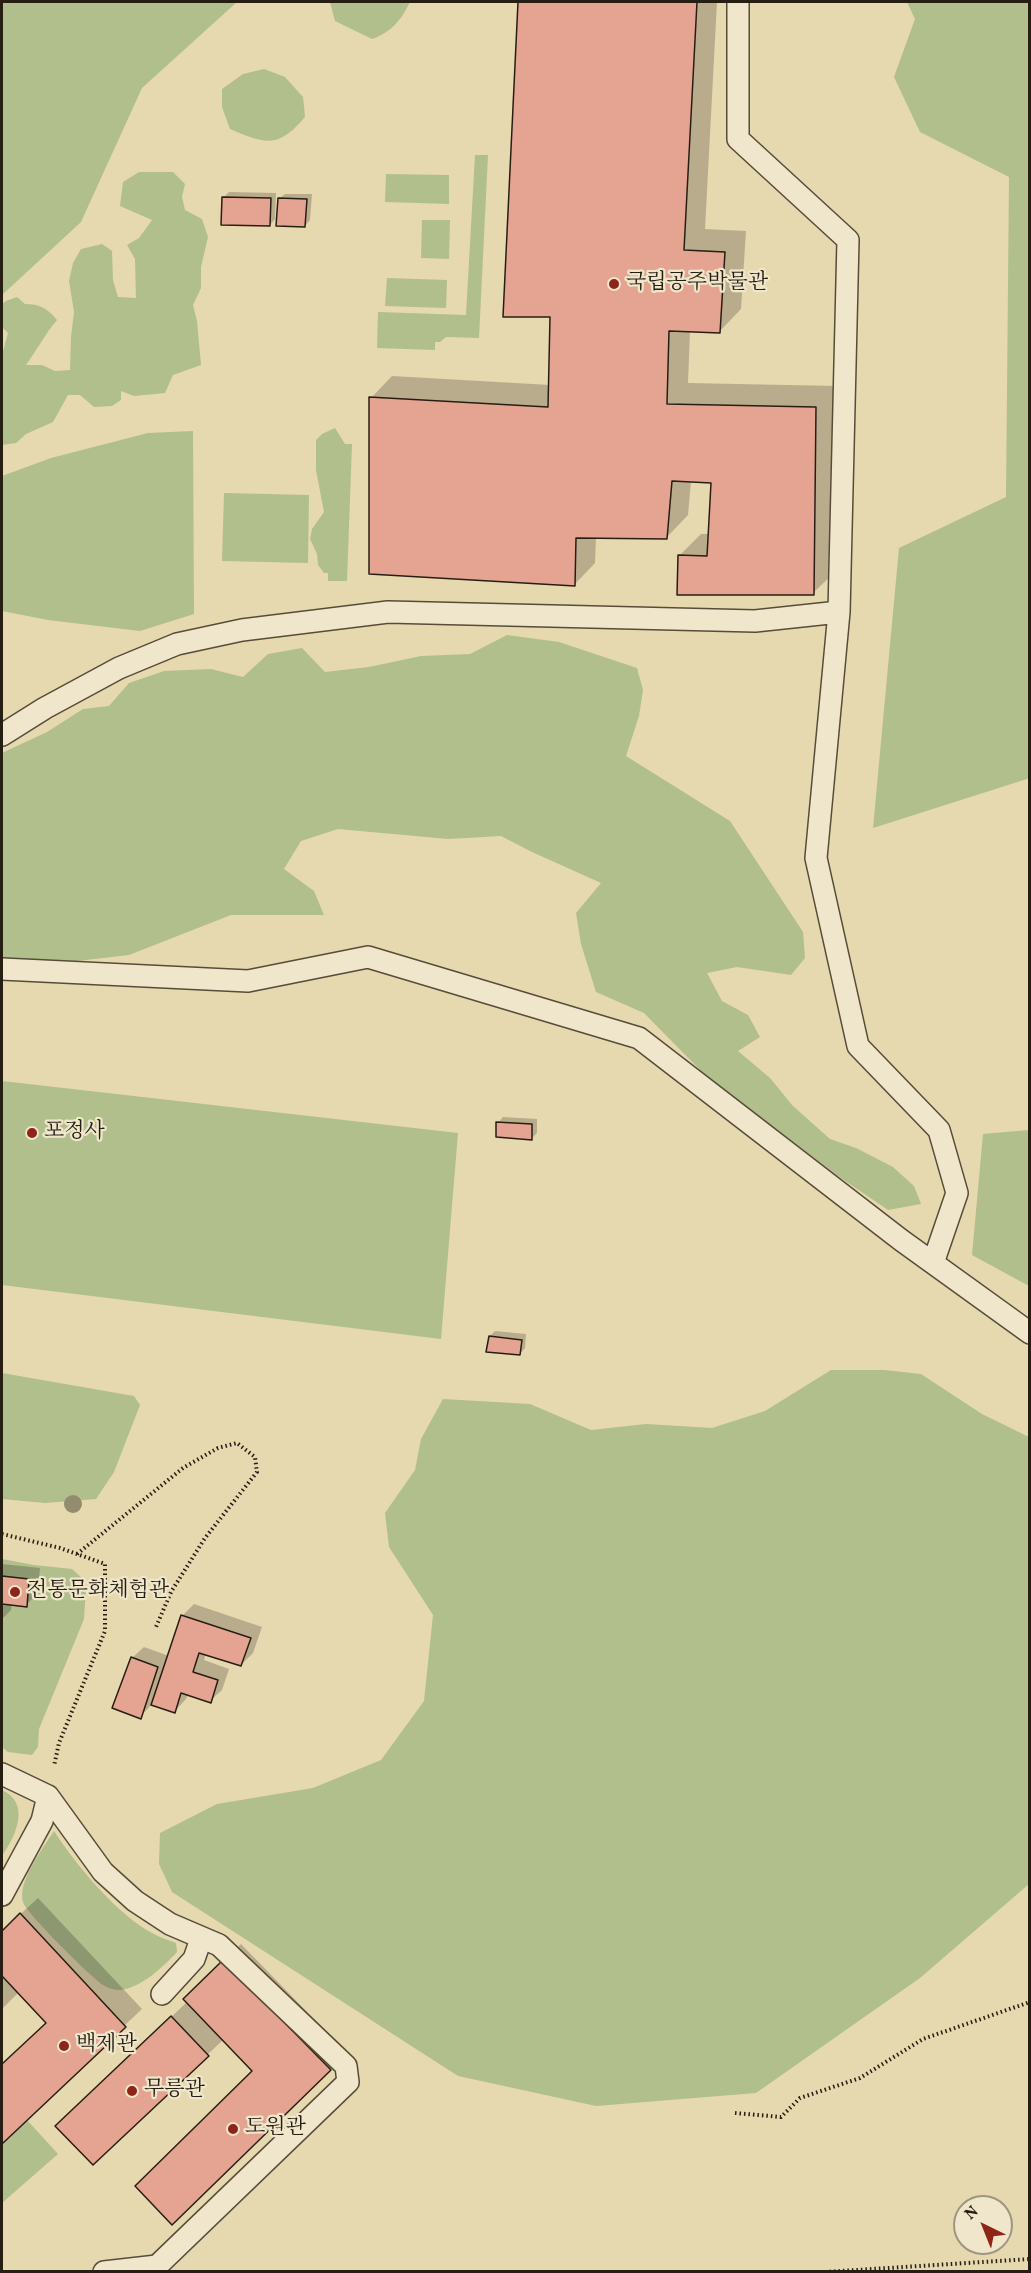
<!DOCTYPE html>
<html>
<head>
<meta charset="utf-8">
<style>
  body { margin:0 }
  #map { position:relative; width:1031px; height:2273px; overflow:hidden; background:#e6d8af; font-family:Vollkorn,serif }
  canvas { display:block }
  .frame { position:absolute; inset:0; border:3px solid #271e13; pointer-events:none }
  .north { position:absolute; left:953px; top:2195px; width:60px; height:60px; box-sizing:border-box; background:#efe6cb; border:2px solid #9f9681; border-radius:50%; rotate:317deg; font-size:16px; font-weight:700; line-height:24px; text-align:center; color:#271e13 }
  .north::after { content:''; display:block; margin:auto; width:21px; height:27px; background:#8f2418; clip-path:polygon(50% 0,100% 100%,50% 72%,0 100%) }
</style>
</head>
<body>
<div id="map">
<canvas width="1031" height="2273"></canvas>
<div class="frame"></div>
<div class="north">N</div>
</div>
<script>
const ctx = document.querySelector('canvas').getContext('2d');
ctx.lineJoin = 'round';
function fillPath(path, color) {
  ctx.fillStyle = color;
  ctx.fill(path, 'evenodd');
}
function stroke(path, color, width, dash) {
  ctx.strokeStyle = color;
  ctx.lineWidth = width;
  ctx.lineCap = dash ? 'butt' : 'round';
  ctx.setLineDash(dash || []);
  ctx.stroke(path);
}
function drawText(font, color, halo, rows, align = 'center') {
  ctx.font = font + ' Vollkorn,"Noto Serif KR",serif';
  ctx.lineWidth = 4.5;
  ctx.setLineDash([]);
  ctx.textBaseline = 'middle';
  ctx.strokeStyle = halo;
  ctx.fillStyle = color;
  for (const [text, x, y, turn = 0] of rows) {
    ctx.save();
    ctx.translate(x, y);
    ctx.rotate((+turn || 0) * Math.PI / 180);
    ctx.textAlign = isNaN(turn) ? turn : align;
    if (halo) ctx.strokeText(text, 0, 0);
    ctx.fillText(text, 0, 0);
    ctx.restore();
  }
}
fillPath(new Path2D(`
  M 2,2 L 237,2 L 142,88 L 81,222 L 2,295 Z
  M 330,2 L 410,2 C 401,20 392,32 372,39 L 335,21 Z
  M 907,2 L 1029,2 L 1030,778 L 873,828 L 899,548 L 1006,497 L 1009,177 L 920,132 L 894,77 L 915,19 Z
  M 264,69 L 285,77 L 303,97 L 305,117 C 278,149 265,144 230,129 L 222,107 L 222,89 L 243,74 Z
  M 475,155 L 488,155 L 479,338 L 446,337 L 440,342 L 435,342 L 435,350 L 377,348 L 378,312 L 466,315 Z
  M 139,172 L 173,172 L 185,184 L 182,197 L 185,210 L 202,219 L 208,237 L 201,267 L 201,288 L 193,305 L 197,321 L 201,365 L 173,375 L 165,393 L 134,396 L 121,391 L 121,400 L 112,406 L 94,407 L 80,395 L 68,395 L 53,422 L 26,434 L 16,443 L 2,445 L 2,355 L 8,333 L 2,327 L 2,304 L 6,301 L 17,297 L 25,304 C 40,304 47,308 57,320 C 45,334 37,350 26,365 L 42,365 L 55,371 L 70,370 L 71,337 L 74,312 L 69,281 L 73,263 L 81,249 L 102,244 L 112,251 L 113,280 L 118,297 L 136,298 L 135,259 L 127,245 L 139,238 L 152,220 L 120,206 L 123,182 Z
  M 386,174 L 449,175 L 449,204 L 385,202 Z
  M 422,220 L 450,220 L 449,259 L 421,258 Z
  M 387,278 L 447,280 L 446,308 L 385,306 Z
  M 335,428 L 345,444 L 352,444 L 347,581 L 328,581 L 328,573 L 324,573 L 318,565 L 317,554 L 310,539 L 312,529 L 324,512 L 316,470 L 316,440 L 322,434 Z
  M 193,431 L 194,614 L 140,631 L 48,620 L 2,611 L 2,476 L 51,458 L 148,433 Z
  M 224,493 L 309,495 L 308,563 L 222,561 Z
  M 507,635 L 559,642 L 637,668 L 643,690 L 639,716 L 626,756 L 730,821 L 803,932 L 805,958 L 791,975 L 737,967 L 707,973 L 722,1001 L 748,1015 L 760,1037 L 738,1051 L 770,1078 L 792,1105 L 830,1139 L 856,1148 L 893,1167 L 914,1186 L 921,1204 L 888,1210 L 838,1176 L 705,1075 L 644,1013 L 596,992 L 581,944 L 576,913 L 601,883 L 532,852 L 501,836 L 448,839 L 338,829 L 301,841 L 284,869 L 314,891 L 324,915 L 231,915 L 129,955 L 34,966 L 2,960 L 2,753 L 47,732 L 83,709 L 109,706 L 129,683 L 164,671 L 211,669 L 243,677 L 268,654 L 302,648 L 325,672 L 369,667 L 421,656 L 470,654 Z
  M 2,1081 L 458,1133 L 441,1339 L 2,1285 Z
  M 1029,1130 L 1030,1130 L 1029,1286 L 972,1255 L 983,1134 Z
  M 831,1370 L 884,1370 L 921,1374 L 982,1414 L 1029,1437 L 1029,1884 L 920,1978 L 756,2093 L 596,2106 L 458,2076 L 172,1892 L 159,1864 L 160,1833 L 217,1804 L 313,1788 L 381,1760 L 424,1701 L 433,1615 L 389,1547 L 385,1513 L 415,1470 L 421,1439 L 443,1399 L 530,1404 L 591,1430 L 646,1424 L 712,1428 L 765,1411 Z
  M 2,1373 L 134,1396 L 140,1405 L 114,1472 L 96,1499 L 45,1503 L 2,1499 Z
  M 2,1559 L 34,1565 L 72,1569 L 83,1579 L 86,1588 L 84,1619 L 39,1729 L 38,1747 L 32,1755 L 8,1752 L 2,1747 Z
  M 2,1790 C 31,1803 16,1836 2,1856 Z
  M 54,1831 C 76,1865 118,1916 154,1934 C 161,1938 169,1940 176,1943 L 177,1952 C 163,1967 141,1988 120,1990 C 115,1990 107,1988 103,1985 C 92,1978 25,1912 23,1902 C 17,1882 43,1848 54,1831 Z
  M 27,2120 L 58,2154 L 2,2203 L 2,2144 Z`), '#b1bf8d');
fillPath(new Path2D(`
  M 519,2 L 717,2 L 705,229 L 746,231 L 741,309 L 720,331 L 690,330 L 688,383 L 837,386 L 835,572 L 813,593 L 680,555 L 701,534 L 710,534 L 713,482 L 691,481 L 688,515 L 667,537 L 596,537 L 595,563 L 574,585 L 371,398 L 392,376 L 550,385 L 552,315 L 504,315 Z
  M 229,192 L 276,193 L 275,219 L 270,225 L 223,198 Z
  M 285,194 L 312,194 L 310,220 L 305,226 L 279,199 Z
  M 503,1117 L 537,1119 L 537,1133 L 532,1138 L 498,1123 Z
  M 495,1331 L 526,1334 L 525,1348 L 520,1354 L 490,1336 Z
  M 2,1564 L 40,1568 L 38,1593 L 26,1605 L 12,1604 L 11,1610 L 2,1619 Z
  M 194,1604 L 262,1627 L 253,1653 L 241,1665 L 206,1653 L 204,1660 L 229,1669 L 222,1690 L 210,1701 L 188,1694 L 186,1699 L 175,1711 L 152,1704 L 140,1717 L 132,1658 L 144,1647 L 169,1656 L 183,1615 Z
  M 38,1898 L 142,2009 L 2,2141 L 2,2065 L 47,2022 L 19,1992 L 2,2009 L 2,1931 Z
  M 241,1944 L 347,2053 L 173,2223 L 254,2071 L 224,2039 L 93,2163 L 74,2109 L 187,2002 L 185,1999 Z`), '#0003');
const building = new Path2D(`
  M 518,2 L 697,2 L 684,250 L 725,252 L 720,333 L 669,331 L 667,404 L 816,407 L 814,595 L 677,595 L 678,555 L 707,556 L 711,483 L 672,481 L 667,539 L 576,538 L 575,586 L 369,574 L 369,397 L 548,407 L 550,317 L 503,317 Z
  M 222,197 L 271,198 L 270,226 L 221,225 Z
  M 278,198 L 307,199 L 305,227 L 276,226 Z
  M 496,1122 L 532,1124 L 532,1140 L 496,1137 Z
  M 489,1336 L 522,1340 L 520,1355 L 486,1352 Z
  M 2,1576 L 29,1579 L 27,1607 L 2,1604 L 2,1612 Z
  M 181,1615 L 251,1638 L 241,1666 L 199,1653 L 193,1672 L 218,1680 L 211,1703 L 181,1693 L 175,1713 L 151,1705 Z
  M 131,1657 L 158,1667 L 141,1719 L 112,1708 Z
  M 20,1913 L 126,2027 L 2,2144 L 2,2064 L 46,2023 L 2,1976 L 2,1931 Z
  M 223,1960 L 331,2070 L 172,2225 L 135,2186 L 252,2071 L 183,1999 Z
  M 171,2016 L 209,2056 L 93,2165 L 55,2126 Z`);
fillPath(building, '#e5a491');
stroke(building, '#271e13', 1.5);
const service = new Path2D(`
  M 839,612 L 816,858 L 858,1046 L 939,1130 L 957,1193 L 933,1263
  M 2,735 L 45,708 L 119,668 L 177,644 L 242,630 L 388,612 L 755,621 L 839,612 L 848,240 L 738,139 L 738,2
  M 2,969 L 248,981 L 368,957 L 639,1038 L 901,1240 L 1030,1333
  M 2,1774 L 48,1796 L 103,1872 L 135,1901 L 170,1924 L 219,1945 L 346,2066 L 348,2082 L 157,2266 L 104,2272
  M 2,1895 L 42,1821 L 48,1796
  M 162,1994 L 194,1959 L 201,1939`);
stroke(service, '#574c3a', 24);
stroke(new Path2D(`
  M 2,1534 L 60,1548 L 105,1564 L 105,1631 L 59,1743 L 54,1766
  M 77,1554 L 183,1468 L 218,1448 L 237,1443 L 255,1457 L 257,1472 L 205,1538 L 171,1592 L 156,1627
  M 735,2113 L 781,2117 L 800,2098 L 860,2078 L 923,2039 L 1030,2002
  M 825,2272 L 1030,2259`), '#271e13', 4, [1.5, 3]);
stroke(service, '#efe6cb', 21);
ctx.fillStyle = '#948c6e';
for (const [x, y] of [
  [73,1504]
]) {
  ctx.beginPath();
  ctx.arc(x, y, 9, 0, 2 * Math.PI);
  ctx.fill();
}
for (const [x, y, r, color] of [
  [614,284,6,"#8f2418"],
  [32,1133,6,"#8f2418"],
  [15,1592,6,"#8f2418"],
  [64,2046,6,"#8f2418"],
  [132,2091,6,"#8f2418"],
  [233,2129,6,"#8f2418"]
]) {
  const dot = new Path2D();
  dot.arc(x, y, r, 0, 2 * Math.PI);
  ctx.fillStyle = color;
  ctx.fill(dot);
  stroke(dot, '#efe6cb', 2);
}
drawText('21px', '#271e13', '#efe6cb', [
  ["국립공주박물관",626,284],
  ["포정사",44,1133],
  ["전통문화체험관",27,1592],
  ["백제관",76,2046],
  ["무릉관",144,2091],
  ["도원관",245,2129]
], 'left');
</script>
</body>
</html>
